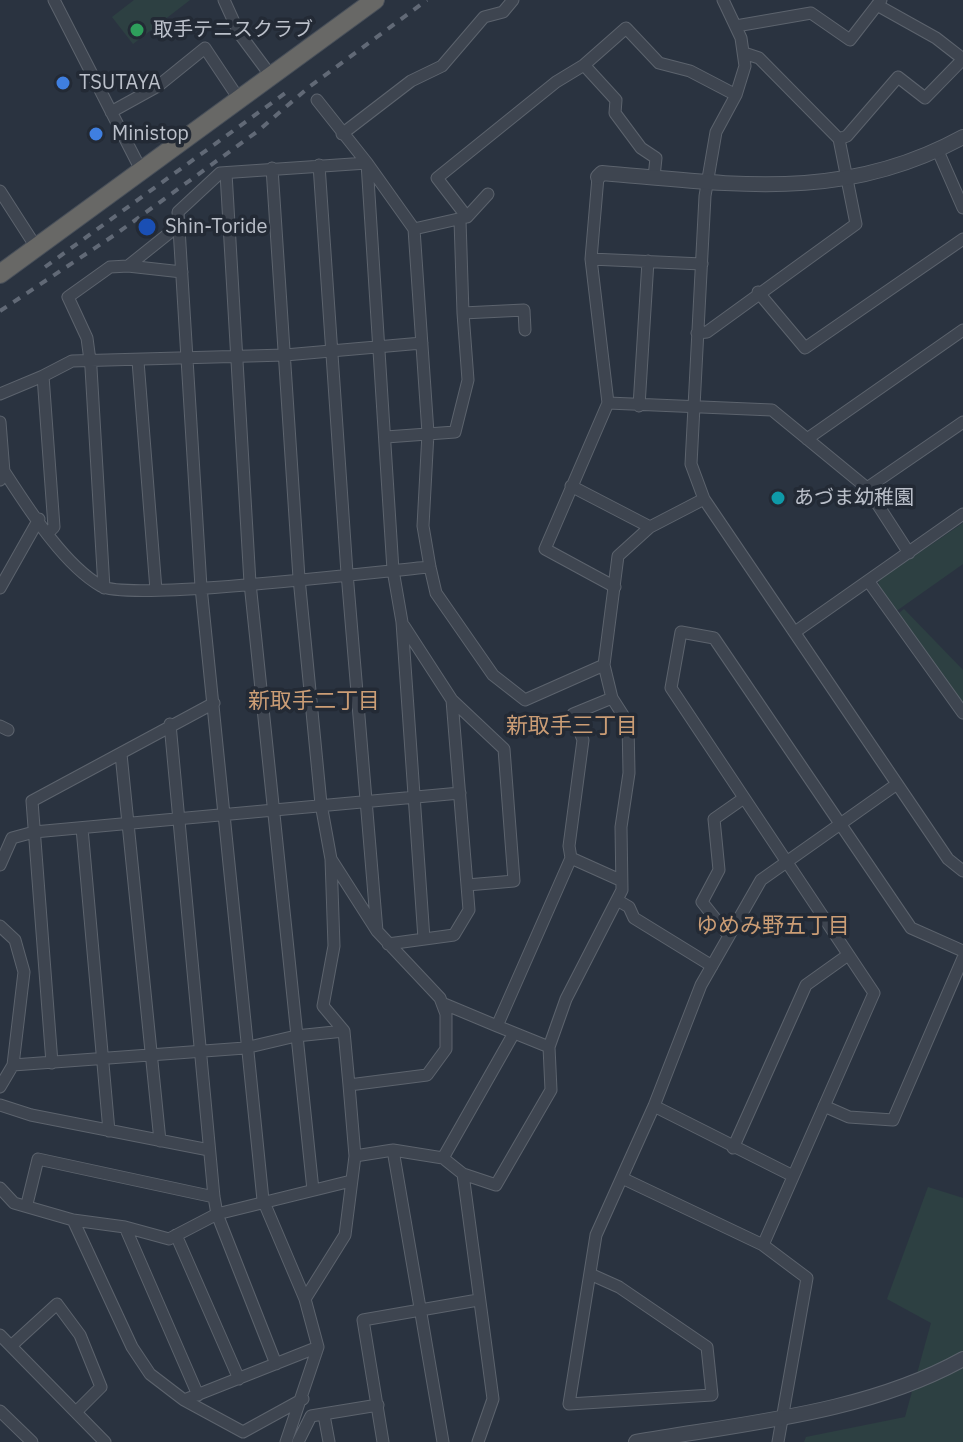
<!DOCTYPE html>
<html>
<head>
<meta charset="utf-8">
<style>
  body { margin:0 }
  canvas { display:block; background:#2a3340 }
</style>
</head>
<body>
<canvas width="963" height="1442"></canvas>
<script>
const ctx = document.querySelector('canvas').getContext('2d');
ctx.lineJoin = 'round';
function fillPath(path, color) {
  ctx.fillStyle = color;
  ctx.fill(path, 'evenodd');
}
function stroke(path, color, width, dash) {
  ctx.strokeStyle = color;
  ctx.lineWidth = width;
  ctx.lineCap = dash ? 'butt' : 'round';
  ctx.setLineDash(dash || []);
  ctx.stroke(path);
}
function drawText(font, color, halo, rows, align = 'center') {
  ctx.font = font + ' "IBM Plex Sans","Noto Sans JP",sans-serif';
  ctx.lineWidth = 7;
  ctx.setLineDash([]);
  ctx.textBaseline = 'middle';
  ctx.strokeStyle = halo;
  ctx.fillStyle = color;
  for (const [text, x, y, turn = 0] of rows) {
    ctx.save();
    ctx.translate(x, y);
    ctx.rotate((+turn || 0) * Math.PI / 180);
    ctx.textAlign = isNaN(turn) ? turn : align;
    if (halo) ctx.strokeText(text, 0, 0);
    ctx.fillText(text, 0, 0);
    ctx.restore();
  }
}
fillPath(new Path2D(`
  M 134,0 L 190,0 L 133,44 L 112,17 Z
  M 963,523 L 963,564 L 895,612 L 878,586 L 879,580 Z
  M 904,609 L 963,670 L 963,706 L 899,613 Z
  M 928,1187 L 963,1198 L 963,1442 L 804,1442 L 806,1437 L 905,1417 L 931,1323 L 887,1299 Z`), '#2d4042');
const minor = new Path2D(`
  M 54,0 L 141,170
  M 224,0 L 239,33 L 271,76
  M 723,0 L 741,38 L 745,66 L 736,95 L 716,132 L 705,196 L 691,464 L 704,499 L 948,859 L 963,871
  M 877,5 L 936,38 L 963,59
  M 736,26 L 811,13 L 850,40 L 881,0
  M 584,65 L 616,100 L 615,113 L 641,148 L 656,158 L 654,177
  M 317,100 L 367,163 L 393,570 L 402,622 L 424,939
  M 111,112 L 158,86 L 205,48 L 239,99
  M 342,134 L 411,81 L 442,66 L 484,17 L 503,12 L 513,0
  M 839,139 L 847,136 L 898,77 L 925,98 L 963,59
  M 938,151 L 963,208
  M 319,165 L 347,573 L 377,931
  M 272,168 L 299,578 L 321,804 L 331,859 L 334,946 L 323,1006 L 344,1031
  M 226,173 L 250,583 L 313,1190
  M 0,191 L 36,247
  M 467,217 L 437,178 L 556,82 L 584,65 L 626,28 L 659,63 L 690,71 L 736,95
  M 460,220 L 463,313
  M 414,229 L 428,433 L 423,526 L 430,567 L 436,593 L 493,675 L 525,700 L 604,665
  M 591,259 L 598,177
  M 702,264 L 591,259 L 608,403 L 772,410 L 867,488 L 909,553
  M 128,266 L 182,272
  M 758,292 L 805,348 L 963,239
  M 697,333 L 707,332 L 856,224 L 839,139 L 759,58 L 744,53
  M 138,361 L 156,590
  M 0,394 L 43,376
  M 608,403 L 545,549 L 615,587
  M 639,406 L 648,261
  M 0,422 L 4,472 L 0,480
  M 386,437 L 455,432 L 468,380 L 463,313 L 524,310 L 525,330
  M 807,439 L 963,330
  M 0,465 C 25,503 62,564 101,586 C 130,602 380,571 430,567
  M 571,486 L 650,527
  M 867,488 L 963,422
  M 48,533 L 54,527 L 43,376 L 72,361 L 285,355 L 422,343
  M 869,582 L 963,713
  M 0,588 L 39,519
  M 104,588 L 91,368 L 87,338 L 68,297 L 110,267 L 128,266 L 178,226
  M 404,626 L 452,700 L 504,749 L 514,881 L 467,885
  M 795,632 L 963,514
  M 612,698 L 573,714 L 583,740 L 569,846 L 571,858 L 620,880
  M 170,724 L 214,1197 L 217,1214 L 276,1364
  M 0,726 L 8,730
  M 121,754 L 160,1141
  M 82,828 L 109,1131
  M 0,865 L 12,838 L 34,832 L 460,793
  M 617,900 L 629,907 L 634,918 L 712,966
  M 0,926 L 15,940 L 24,972 L 13,1065 L 0,1087
  M 729,936 L 702,902 L 719,870 L 714,819 L 744,798
  M 388,944 L 454,935 L 469,910 L 452,700
  M 442,1003 L 497,1026
  M 549,1047 L 497,1026 L 571,858
  M 52,1063 L 32,801 L 214,703
  M 13,1065 L 245,1048 L 296,1036 L 344,1031 L 349,1085
  M 0,1105 L 31,1115 L 209,1150
  M 654,1106 L 793,1176
  M 824,1106 L 849,1117 L 893,1120 L 963,958
  M 733,1148 L 806,985 L 848,955
  M 393,1150 L 443,1442
  M 355,1156 L 393,1150 L 443,1158 L 463,1174 L 496,1185 L 551,1090 L 549,1047 L 566,999 L 622,890 L 621,827 L 629,773 L 628,723 L 612,698 L 604,665 L 618,556 L 650,527 L 704,499
  M 443,1158 L 514,1033
  M 463,1174 L 493,1399 L 478,1442
  M 622,1178 L 763,1245 L 807,1278 L 778,1442
  M 0,1188 L 14,1203 L 73,1220 L 125,1227 L 169,1239 L 217,1214 L 351,1181
  M 27,1204 L 38,1159 L 214,1197
  M 73,1220 L 132,1347 L 150,1374 L 184,1400 L 318,1347
  M 125,1227 L 198,1395
  M 176,1235 L 239,1379
  M 763,1245 L 874,993 L 671,688 L 681,632 L 714,638 L 911,928 L 963,951
  M 590,1274 L 619,1287 L 707,1347 L 712,1395 L 569,1404 L 596,1235 L 654,1106 L 701,985 L 761,880 L 897,784
  M 305,1299 L 345,1235 L 355,1156 L 349,1085 L 427,1075 L 446,1049 L 446,1014 L 440,998 L 377,931 L 331,859
  M 0,1335 L 105,1442
  M 11,1346 L 57,1304 L 80,1335 L 101,1387 L 76,1412
  M 184,1400 L 243,1432 L 303,1399
  M 0,1411 L 32,1442
  M 324,1415 L 329,1442
  M 286,1442 L 318,1347 L 305,1299 L 263,1200 L 201,587 L 178,212 L 220,173 L 367,163 L 414,229 L 467,217 L 488,194
  M 298,1442 L 311,1416 L 378,1405
  M 383,1442 L 363,1320 L 478,1300`);
const tertiary = new Path2D(`
  M 598,177 L 602,173 C 733,184 843,203 963,137
  M 636,1442 C 745,1423 866,1413 963,1359`);
const trunk = new Path2D(`
  M 0,274 L 375,0`);
stroke(minor, '#5c636d', 13);
stroke(tertiary, '#5c636d', 16);
stroke(trunk, '#49505a', 20);
stroke(minor, '#3e4550', 11);
stroke(tertiary, '#3e4550', 14);
stroke(trunk, '#686866', 18);
stroke(new Path2D(`
  M 45,267 L 291,89
  M 0,311 L 116,234 L 258,131 L 309,87 L 427,0`), '#616976', 4, [8, 8]);
for (const [x, y, r, color] of [
  [137,30,8,"#2e9e5b"],
  [63,83,8,"#3f7fe0"],
  [96,134,8,"#3f7fe0"],
  [147,227,10,"#1a4fb4"],
  [778,498,8,"#0f9aa8"]
]) {
  const dot = new Path2D();
  dot.arc(x, y, r, 0, 2 * Math.PI);
  ctx.fillStyle = color;
  ctx.fill(dot);
  stroke(dot, '#232a35', 3);
}
drawText('20px', '#bbc0ca', '#232a35', [
  ["取手テニスクラブ",153,30],
  ["TSUTAYA",79,83],
  ["Ministop",112,134],
  ["Shin-Toride",165,227],
  ["あづま幼稚園",794,498]
], 'left');
drawText('22px', '#cb9d75', '#232a35', [
  ["新取手二丁目",314,702],
  ["新取手三丁目",572,727],
  ["ゆめみ野五丁目",773,927]
]);
</script>
</body>
</html>
